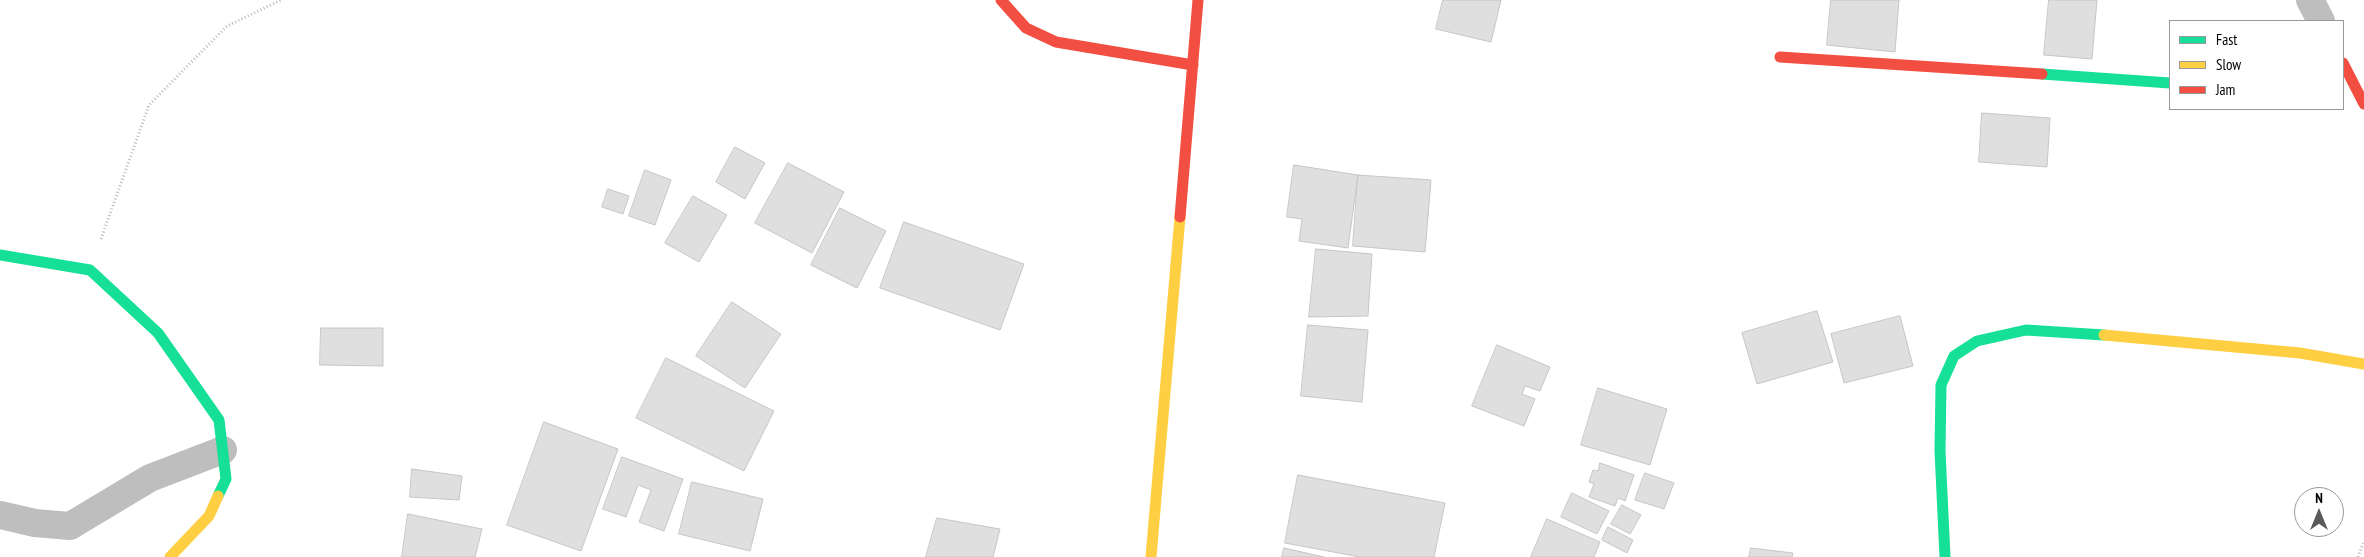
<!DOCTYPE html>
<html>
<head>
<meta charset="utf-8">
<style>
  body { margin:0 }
  #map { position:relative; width:2364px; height:557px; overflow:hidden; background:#fff; font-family:"PT Sans Narrow",sans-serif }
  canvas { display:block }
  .legend { position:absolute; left:2169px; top:20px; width:175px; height:90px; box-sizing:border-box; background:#fff; border:1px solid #999; margin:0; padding:6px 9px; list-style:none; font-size:15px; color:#000 }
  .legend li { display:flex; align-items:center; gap:10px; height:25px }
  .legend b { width:25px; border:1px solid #999 }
  .north { position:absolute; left:2294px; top:487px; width:50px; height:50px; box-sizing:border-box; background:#fff; border:1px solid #999; border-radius:50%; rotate:0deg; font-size:14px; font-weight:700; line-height:20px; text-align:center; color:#000 }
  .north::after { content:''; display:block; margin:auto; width:18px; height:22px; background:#595959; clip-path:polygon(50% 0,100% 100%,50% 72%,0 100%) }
</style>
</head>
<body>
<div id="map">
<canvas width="2364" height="557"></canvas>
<ul class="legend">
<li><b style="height:6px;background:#16e098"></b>Fast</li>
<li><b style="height:6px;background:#ffcf43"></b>Slow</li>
<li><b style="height:6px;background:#f24e42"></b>Jam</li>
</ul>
<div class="north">N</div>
</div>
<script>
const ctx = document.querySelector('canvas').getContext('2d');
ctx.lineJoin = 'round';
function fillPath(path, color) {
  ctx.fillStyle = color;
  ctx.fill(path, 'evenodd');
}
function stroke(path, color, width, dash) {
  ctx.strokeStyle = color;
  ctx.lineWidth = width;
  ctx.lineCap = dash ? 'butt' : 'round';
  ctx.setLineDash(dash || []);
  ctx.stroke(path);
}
const building = new Path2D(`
  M 1443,0 L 1501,0 L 1491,42 L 1436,29 Z
  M 1831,0 L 1899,0 L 1895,52 L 1827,45 Z
  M 2049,0 L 2097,0 L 2092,59 L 2044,55 Z
  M 1982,113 L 2050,118 L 2047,167 L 1979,162 Z
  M 735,147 L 765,163 L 745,199 L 716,182 Z
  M 788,163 L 844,192 L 812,253 L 755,223 Z
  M 1294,165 L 1358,175 L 1348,248 L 1299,241 L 1302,219 L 1287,217 Z
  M 645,170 L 671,180 L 655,225 L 629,216 Z
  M 1358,175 L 1431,180 L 1425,252 L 1353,246 Z
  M 608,189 L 629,196 L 623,214 L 602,207 Z
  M 693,196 L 727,215 L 699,262 L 665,243 Z
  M 840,208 L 886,231 L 857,288 L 811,265 Z
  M 904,222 L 1024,264 L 1000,330 L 880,288 Z
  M 1316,249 L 1372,254 L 1368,316 L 1309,317 Z
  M 732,302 L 781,334 L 745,388 L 696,356 Z
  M 1817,311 L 1833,362 L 1757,384 L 1742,333 Z
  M 1900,316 L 1913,366 L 1844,383 L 1831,334 Z
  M 1308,325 L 1368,330 L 1362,402 L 1301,396 Z
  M 321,328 L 383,328 L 383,366 L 320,365 Z
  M 1497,345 L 1550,367 L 1540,391 L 1525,386 L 1522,394 L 1535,399 L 1524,426 L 1472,406 Z
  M 666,358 L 774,411 L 744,471 L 636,418 Z
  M 1598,388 L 1667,409 L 1650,465 L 1581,445 Z
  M 544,422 L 618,449 L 581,551 L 507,525 Z
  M 622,457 L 683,479 L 664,531 L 639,522 L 651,490 L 638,485 L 626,517 L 603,509 Z
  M 1600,463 L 1634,475 L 1625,501 L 1618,498 L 1615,506 L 1589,497 L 1594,484 L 1589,482 L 1593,470 L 1598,471 Z
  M 412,469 L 462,476 L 459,500 L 410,497 Z
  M 1645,473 L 1674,483 L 1664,509 L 1635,500 Z
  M 1298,475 L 1445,503 L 1434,557 L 1360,557 L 1285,543 Z
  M 692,482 L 763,499 L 750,551 L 679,534 Z
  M 1572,493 L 1609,511 L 1597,534 L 1561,517 Z
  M 1622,505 L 1641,515 L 1630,534 L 1611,524 Z
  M 408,514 L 482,529 L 475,557 L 402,557 Z
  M 937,518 L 1000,529 L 993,557 L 926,557 Z
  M 1547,519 L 1600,542 L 1594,557 L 1531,557 Z
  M 1608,527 L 1633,540 L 1627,553 L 1602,540 Z
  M 1284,548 L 1324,557 L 1282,557 Z
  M 1751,548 L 1793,553 L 1792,557 L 1749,557 Z`);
fillPath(building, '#dfdfdf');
stroke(building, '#c6c6c6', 1);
stroke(new Path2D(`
  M 101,239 L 149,105 L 227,26 L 281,0
  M 2358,557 L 2364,541`), '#b9b9b9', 3, [1, 2.5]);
stroke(new Path2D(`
  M 2310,0 L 2321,21
  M 0,515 L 35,523 L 70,526 L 150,478 L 223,450`), '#bebebe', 28);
stroke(new Path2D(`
  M 2042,74 L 2170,83
  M 0,255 L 90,270 L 158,333 L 219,420 L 226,479 L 218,496
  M 1945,557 L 1940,451 L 1941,385 L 1954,356 L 1977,341 L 2026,330 L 2104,335`), '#16e098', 11);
stroke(new Path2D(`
  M 2104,335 L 2300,353 L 2364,364
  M 170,557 L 209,516 L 218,496
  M 1151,557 L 1180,217`), '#ffcf43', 11);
stroke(new Path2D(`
  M 1001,0 L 1026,28 L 1056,42 L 1193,65
  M 1780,57 L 2042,74
  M 2343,63 L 2364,104
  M 1180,217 L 1198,0`), '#f24e42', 11);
</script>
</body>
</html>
